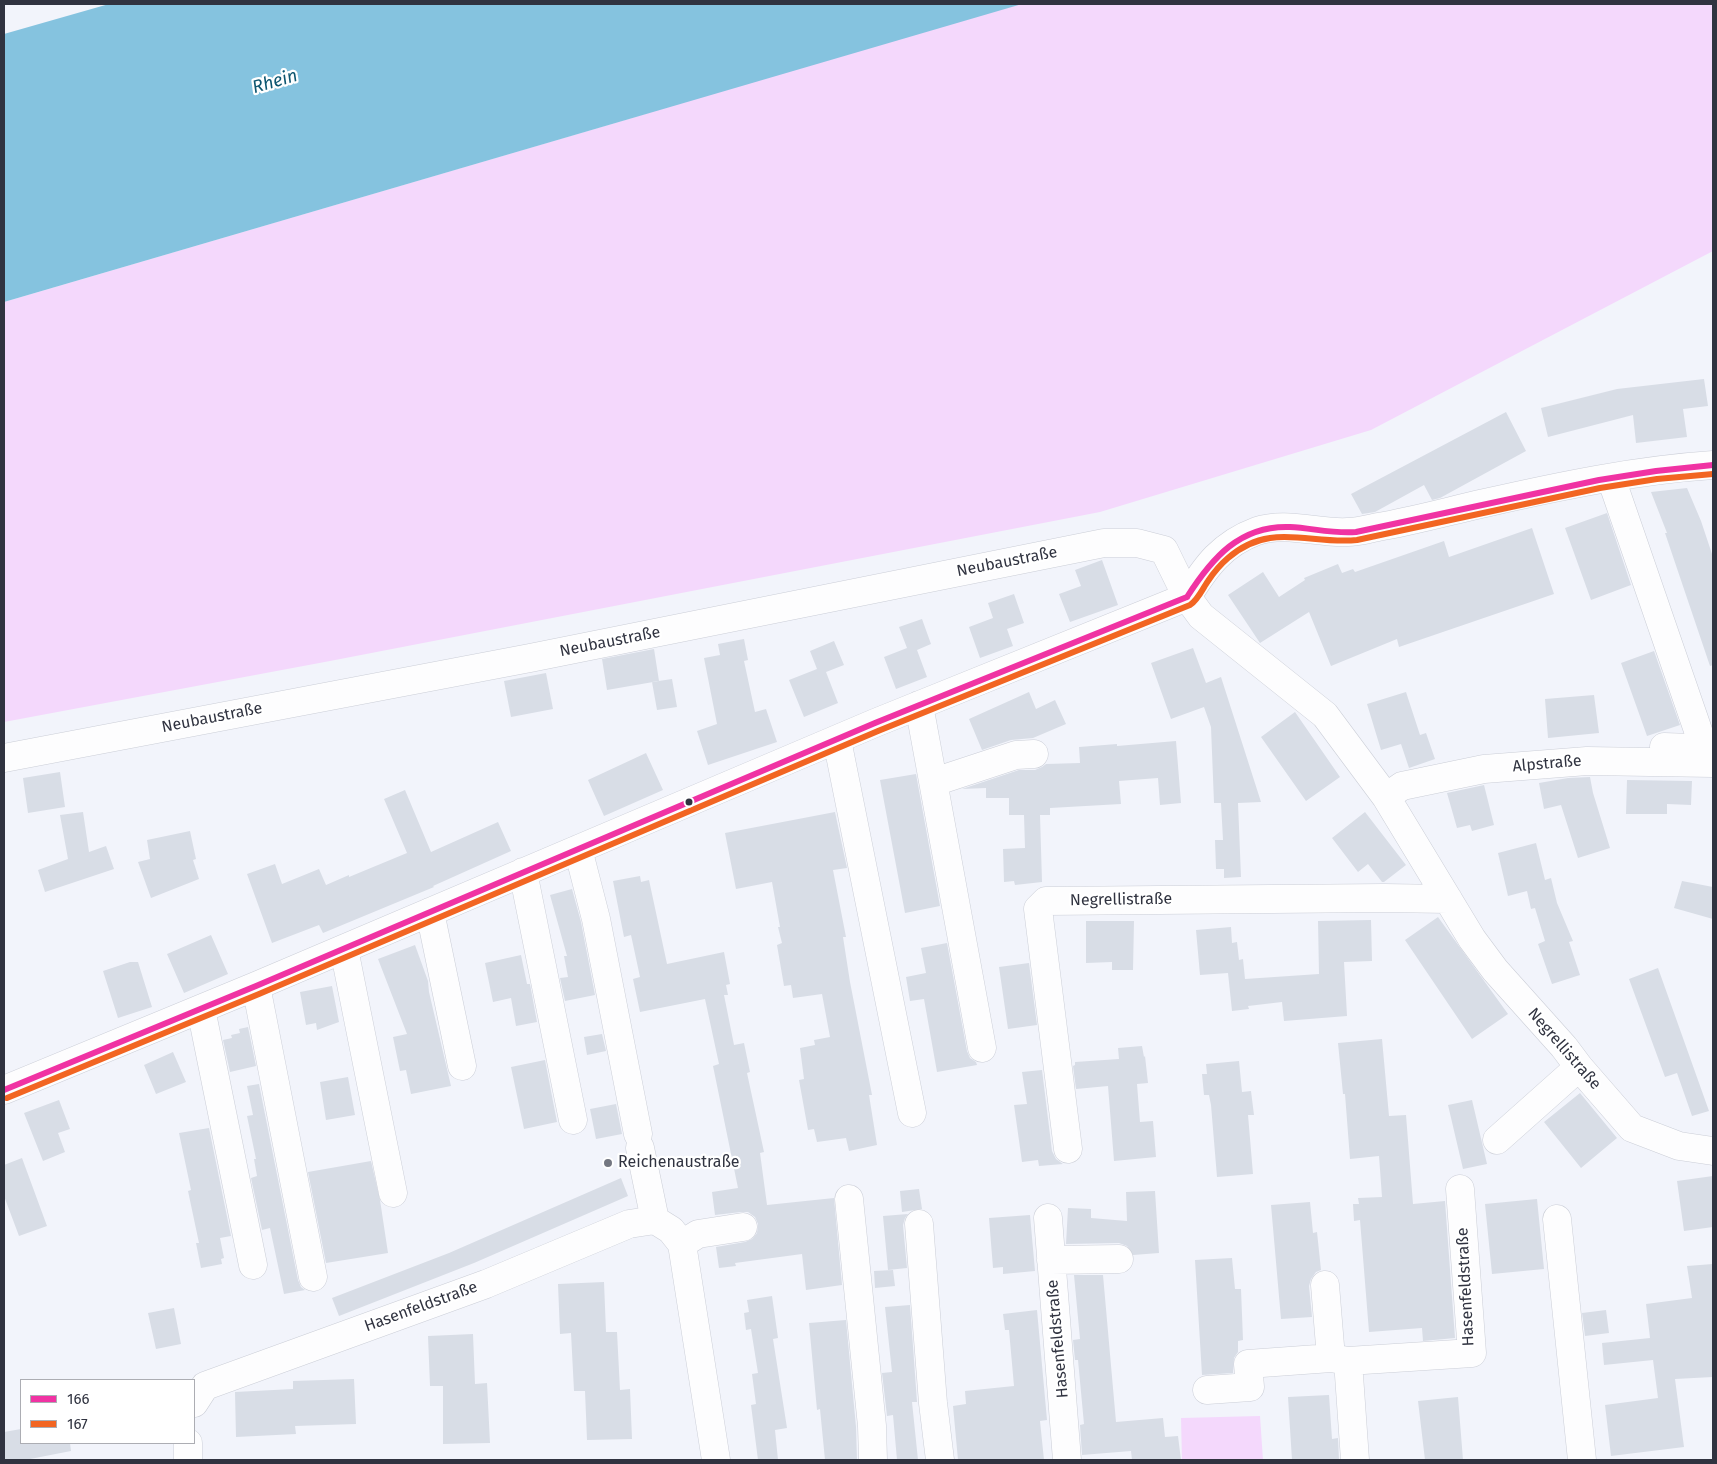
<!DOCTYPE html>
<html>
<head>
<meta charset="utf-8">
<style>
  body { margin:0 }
  #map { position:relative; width:1717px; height:1464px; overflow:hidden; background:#f2f4fb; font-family:"Fira Sans",sans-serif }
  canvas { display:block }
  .frame { position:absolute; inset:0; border:5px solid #303340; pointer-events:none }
  .legend { position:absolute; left:20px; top:1379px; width:175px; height:65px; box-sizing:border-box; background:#fff; border:1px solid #acadb3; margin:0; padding:6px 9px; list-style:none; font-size:15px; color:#303340 }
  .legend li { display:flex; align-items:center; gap:10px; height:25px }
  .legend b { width:25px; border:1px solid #acadb3 }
</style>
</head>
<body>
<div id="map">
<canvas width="1717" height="1464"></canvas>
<div class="frame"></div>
<ul class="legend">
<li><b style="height:6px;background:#f033a3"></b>166</li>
<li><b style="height:6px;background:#f26522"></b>167</li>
</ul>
</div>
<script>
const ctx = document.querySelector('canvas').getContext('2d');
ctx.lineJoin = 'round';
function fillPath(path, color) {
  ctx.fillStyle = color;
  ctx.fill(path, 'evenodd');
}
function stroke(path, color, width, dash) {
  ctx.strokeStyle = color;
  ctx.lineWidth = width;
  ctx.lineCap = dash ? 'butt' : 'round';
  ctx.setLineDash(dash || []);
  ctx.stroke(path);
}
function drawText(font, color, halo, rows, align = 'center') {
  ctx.font = font + ' "Fira Sans",sans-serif';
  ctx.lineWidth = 4.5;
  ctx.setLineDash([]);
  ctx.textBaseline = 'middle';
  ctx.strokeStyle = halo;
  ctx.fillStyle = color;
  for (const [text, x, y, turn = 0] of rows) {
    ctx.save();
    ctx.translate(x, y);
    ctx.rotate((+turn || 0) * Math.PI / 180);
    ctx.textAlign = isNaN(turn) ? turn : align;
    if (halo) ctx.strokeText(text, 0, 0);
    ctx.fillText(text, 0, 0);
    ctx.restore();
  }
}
fillPath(new Path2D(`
  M 1005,4 L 1713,4 L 1713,251 L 1371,430 L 1100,512 L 330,661 L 4,722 L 4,302 L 625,120 Z
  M 1260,1416 L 1263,1460 L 1182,1460 L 1181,1418 Z`), '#f4d8fc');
fillPath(new Path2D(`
  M 109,4 L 1022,4 L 4,302 L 4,34 Z`), '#85c3df');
fillPath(new Path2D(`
  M 1704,379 L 1708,406 L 1683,409 L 1687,437 L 1636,443 L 1633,415 L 1548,437 L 1541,408 L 1617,389 Z
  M 1506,412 L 1526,451 L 1440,498 L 1432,500 L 1424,485 L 1375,512 L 1362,514 L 1351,494 Z
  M 1687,488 L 1701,521 L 1713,557 L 1713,665 L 1710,666 L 1665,533 L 1667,533 L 1651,492 Z
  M 1607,513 L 1631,585 L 1591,600 L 1565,528 Z
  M 1532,528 L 1554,594 L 1399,647 L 1397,639 L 1331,666 L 1309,612 L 1260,643 L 1228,595 L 1263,572 L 1279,597 L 1305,580 L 1304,578 L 1338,564 L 1342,573 L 1353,569 L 1355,572 L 1444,541 L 1449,557 Z
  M 1102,560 L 1118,605 L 1070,622 L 1059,594 L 1081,586 L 1075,570 Z
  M 1014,594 L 1024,623 L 1007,629 L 1013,646 L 980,658 L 969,627 L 993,618 L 988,603 Z
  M 922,619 L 931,644 L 917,650 L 927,677 L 896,689 L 884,657 L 907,648 L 899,627 Z
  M 744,639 L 748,660 L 744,661 L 755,712 L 766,709 L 777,742 L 708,765 L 697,731 L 717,724 L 704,658 L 720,655 L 718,644 Z
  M 834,641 L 844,665 L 826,672 L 838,703 L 804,717 L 789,680 L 817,669 L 810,651 Z
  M 1193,648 L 1206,683 L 1221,677 L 1261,802 L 1238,803 L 1241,877 L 1224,878 L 1224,869 L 1216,869 L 1215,840 L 1223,840 L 1221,803 L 1214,803 L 1211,727 L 1204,707 L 1171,719 L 1151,663 Z
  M 654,649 L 659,681 L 607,690 L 602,659 Z
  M 1654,651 L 1680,725 L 1647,736 L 1621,663 Z
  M 546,673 L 553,709 L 511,717 L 504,681 Z
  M 672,679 L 677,707 L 657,710 L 652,682 Z
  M 1029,692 L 1036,709 L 1055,700 L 1066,724 L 1033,738 L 1011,740 L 982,750 L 969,719 Z
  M 1406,692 L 1420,735 L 1426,733 L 1435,759 L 1409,768 L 1401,744 L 1381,750 L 1367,704 Z
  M 1594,695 L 1599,733 L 1548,738 L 1545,699 Z
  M 1295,712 L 1340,777 L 1306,801 L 1261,737 Z
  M 1176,741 L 1181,803 L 1160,805 L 1158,778 L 1119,781 L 1121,804 L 1050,808 L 1050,815 L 1040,815 L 1042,882 L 1015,885 L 1014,881 L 1004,882 L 1003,849 L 1025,848 L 1024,815 L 1009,815 L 1009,798 L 986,798 L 986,788 L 962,789 L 1019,770 L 1035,770 L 1042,767 L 1046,764 L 1080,763 L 1079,747 L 1117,744 L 1117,746 Z
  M 646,753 L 663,790 L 604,816 L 588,780 Z
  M 60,772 L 65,807 L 28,813 L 23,778 Z
  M 916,774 L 940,906 L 905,913 L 880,780 Z
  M 1590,777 L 1593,793 L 1610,848 L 1578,858 L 1561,805 L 1544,809 L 1539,783 L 1568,778 Z
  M 1627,780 L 1692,781 L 1691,805 L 1667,804 L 1667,814 L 1626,814 Z
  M 1484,785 L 1494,825 L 1472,831 L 1470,825 L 1457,828 L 1447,793 Z
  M 405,790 L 431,852 L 498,822 L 511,851 L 433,886 L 434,887 L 323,933 L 319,925 L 272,943 L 247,874 L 275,864 L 282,884 L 319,869 L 326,885 L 349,875 L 349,877 L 407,853 L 384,799 Z
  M 83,812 L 89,852 L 106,846 L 114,869 L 45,892 L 38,870 L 68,859 L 60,815 Z
  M 835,812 L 847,868 L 833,870 L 846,937 L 843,937 L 850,982 L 872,1095 L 869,1095 L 877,1145 L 849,1151 L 846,1138 L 817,1142 L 814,1129 L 808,1130 L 799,1080 L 804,1079 L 800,1048 L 815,1045 L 814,1040 L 830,1037 L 822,994 L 793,998 L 791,985 L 784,986 L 777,945 L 782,943 L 778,927 L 780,927 L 772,882 L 736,889 L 725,833 Z
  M 1365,812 L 1406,865 L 1384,882 L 1382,882 L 1368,864 L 1358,872 L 1332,838 Z
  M 190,831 L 196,859 L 193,860 L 199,879 L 151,898 L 138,862 L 150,859 L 147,840 Z
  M 1536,843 L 1545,880 L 1551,878 L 1557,903 L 1573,941 L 1569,942 L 1580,975 L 1552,984 L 1538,944 L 1545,941 L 1535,908 L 1531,909 L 1527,891 L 1508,896 L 1498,853 Z
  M 640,876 L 641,882 L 649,880 L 667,964 L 724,952 L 730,984 L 726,985 L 728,995 L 724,995 L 734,1045 L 744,1043 L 750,1072 L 747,1073 L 764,1152 L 760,1153 L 767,1205 L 834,1198 L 842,1285 L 806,1290 L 802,1254 L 735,1263 L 736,1266 L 719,1268 L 716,1247 L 745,1242 L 752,1239 L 757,1233 L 758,1224 L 755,1217 L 748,1212 L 741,1212 L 715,1215 L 712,1192 L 738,1188 L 713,1066 L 719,1064 L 705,999 L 640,1012 L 633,979 L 640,977 L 631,935 L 624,937 L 613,881 Z
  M 1682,881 L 1713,887 L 1713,919 L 1674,908 Z
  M 572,889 L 581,922 L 595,995 L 565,1001 L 560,978 L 568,977 L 564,956 L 567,956 L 550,895 Z
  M 1438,917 L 1508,1014 L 1472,1039 L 1405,940 Z
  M 1371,920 L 1372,961 L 1344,962 L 1347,1016 L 1284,1021 L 1282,1002 L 1248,1006 L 1249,1009 L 1232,1011 L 1228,973 L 1200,975 L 1196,930 L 1231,927 L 1232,943 L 1237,942 L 1239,960 L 1243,959 L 1245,979 L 1319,974 L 1318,921 Z
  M 1086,921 L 1134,921 L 1133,970 L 1112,970 L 1112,962 L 1086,963 Z
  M 211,935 L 228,974 L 184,993 L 167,954 Z
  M 947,943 L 967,1051 L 970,1058 L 976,1062 L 977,1065 L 937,1072 L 924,999 L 910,1001 L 906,977 L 926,973 L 921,948 Z
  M 415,945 L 428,981 L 429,992 L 451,1086 L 411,1094 L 406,1070 L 400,1071 L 393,1037 L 407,1034 L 378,959 Z
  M 521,955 L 527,984 L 530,984 L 537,1022 L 516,1026 L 511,998 L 493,1002 L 485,963 Z
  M 130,962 L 138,962 L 152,1007 L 118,1018 L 103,971 Z
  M 1029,963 L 1037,1025 L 1008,1029 L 999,967 Z
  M 1658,968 L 1709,1111 L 1692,1116 L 1677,1073 L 1665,1077 L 1629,979 Z
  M 332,986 L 339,1022 L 317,1030 L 316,1023 L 306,1025 L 300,992 Z
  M 248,1027 L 256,1066 L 230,1072 L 223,1040 L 232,1038 L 231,1035 L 240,1033 L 239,1029 Z
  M 602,1034 L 606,1051 L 587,1055 L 584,1037 Z
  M 1382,1039 L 1389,1116 L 1406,1115 L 1413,1204 L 1445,1201 L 1455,1338 L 1423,1341 L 1422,1328 L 1369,1332 L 1360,1220 L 1354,1221 L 1353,1204 L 1359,1204 L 1358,1198 L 1382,1197 L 1379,1156 L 1350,1159 L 1345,1094 L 1343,1094 L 1338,1043 Z
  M 1142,1046 L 1144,1057 L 1145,1056 L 1148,1083 L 1137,1084 L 1140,1122 L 1153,1121 L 1156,1157 L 1114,1161 L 1108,1086 L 1076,1089 L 1073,1066 L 1075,1065 L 1075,1062 L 1119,1059 L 1118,1048 Z
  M 173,1052 L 186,1082 L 156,1094 L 144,1065 Z
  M 545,1060 L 557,1122 L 524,1129 L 511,1067 Z
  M 1239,1061 L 1242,1092 L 1251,1091 L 1254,1115 L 1248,1115 L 1253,1174 L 1217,1177 L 1211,1105 L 1209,1095 L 1204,1095 L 1202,1074 L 1207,1074 L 1206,1064 Z
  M 1042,1070 L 1052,1151 L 1056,1159 L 1063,1164 L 1039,1166 L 1038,1160 L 1022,1162 L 1014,1105 L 1027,1104 L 1022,1072 Z
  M 348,1077 L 355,1115 L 326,1120 L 320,1082 Z
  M 259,1084 L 298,1280 L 301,1287 L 305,1290 L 284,1294 L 270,1228 L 262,1230 L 251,1178 L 257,1176 L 254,1159 L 256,1159 L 247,1116 L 253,1115 L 247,1086 Z
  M 1580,1093 L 1617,1138 L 1581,1168 L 1544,1122 Z
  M 59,1100 L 70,1129 L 58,1133 L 65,1152 L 43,1161 L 24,1113 Z
  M 1472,1100 L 1487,1164 L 1463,1169 L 1448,1105 Z
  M 616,1104 L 622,1134 L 596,1139 L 590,1109 Z
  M 209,1128 L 231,1236 L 220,1238 L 224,1258 L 221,1259 L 222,1264 L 201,1268 L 196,1243 L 199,1243 L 188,1191 L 191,1190 L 179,1133 Z
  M 22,1158 L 47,1226 L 19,1236 L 4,1196 L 4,1165 Z
  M 371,1161 L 380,1200 L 388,1253 L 326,1263 L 308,1172 Z
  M 1713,1176 L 1713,1227 L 1684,1231 L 1677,1181 Z
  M 621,1178 L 628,1196 L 474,1263 L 339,1316 L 332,1298 L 449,1253 Z
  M 919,1189 L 922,1209 L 902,1212 L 900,1191 Z
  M 1155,1191 L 1159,1253 L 1133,1255 L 1127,1246 L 1119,1243 L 1066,1244 L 1068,1208 L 1091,1209 L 1091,1218 L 1127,1221 L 1126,1192 Z
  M 1537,1199 L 1544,1269 L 1492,1274 L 1485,1204 Z
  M 1310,1202 L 1313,1233 L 1317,1232 L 1321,1270 L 1316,1272 L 1311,1279 L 1309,1286 L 1312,1317 L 1281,1319 L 1271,1205 Z
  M 908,1214 L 905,1218 L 903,1225 L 907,1268 L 888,1270 L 883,1216 Z
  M 1030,1215 L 1035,1271 L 1003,1274 L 1003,1267 L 993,1268 L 989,1218 Z
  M 1232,1258 L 1235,1289 L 1241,1289 L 1243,1340 L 1238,1341 L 1238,1352 L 1234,1358 L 1233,1373 L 1202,1375 L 1195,1260 Z
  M 1713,1264 L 1713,1377 L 1675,1379 L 1684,1447 L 1611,1456 L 1605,1405 L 1658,1398 L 1653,1360 L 1604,1365 L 1602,1343 L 1650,1338 L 1646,1304 L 1692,1298 L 1687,1266 Z
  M 893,1270 L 895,1286 L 875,1288 L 874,1271 Z
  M 1074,1275 L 1103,1275 L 1116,1422 L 1163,1418 L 1165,1437 L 1178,1436 L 1181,1460 L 1132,1460 L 1131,1451 L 1082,1455 L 1080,1425 L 1084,1424 L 1078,1360 L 1075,1360 L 1073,1340 L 1080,1339 Z
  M 604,1282 L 606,1332 L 617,1332 L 620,1390 L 630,1389 L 632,1439 L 587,1440 L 585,1391 L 574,1391 L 571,1333 L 560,1334 L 558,1284 Z
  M 772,1296 L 778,1338 L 773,1339 L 787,1428 L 775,1430 L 778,1460 L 758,1460 L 751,1405 L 756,1404 L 752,1374 L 758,1373 L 751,1329 L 746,1330 L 744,1313 L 749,1312 L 747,1300 Z
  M 910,1305 L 917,1402 L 912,1402 L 918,1460 L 897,1460 L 893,1415 L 887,1416 L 882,1373 L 892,1372 L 885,1307 Z
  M 174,1308 L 181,1344 L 156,1349 L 148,1313 Z
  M 1037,1310 L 1047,1420 L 1040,1421 L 1044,1460 L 958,1460 L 953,1406 L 966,1404 L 965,1391 L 1014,1386 L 1009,1330 L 1005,1330 L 1003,1314 Z
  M 1606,1310 L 1609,1333 L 1585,1336 L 1582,1313 Z
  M 846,1320 L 856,1427 L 857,1460 L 825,1460 L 820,1409 L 817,1410 L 809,1323 Z
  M 473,1334 L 475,1384 L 487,1383 L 490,1443 L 443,1444 L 443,1386 L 430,1386 L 428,1336 Z
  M 354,1379 L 356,1424 L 295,1426 L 296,1434 L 236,1437 L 235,1392 L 293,1389 L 293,1381 Z
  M 1329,1395 L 1332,1439 L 1338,1438 L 1339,1460 L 1292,1460 L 1288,1397 Z
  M 1458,1397 L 1463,1460 L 1425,1460 L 1418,1401 Z
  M 21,1429 L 21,1443 L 70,1443 L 71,1451 L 25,1460 L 4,1460 L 4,1432 Z`), '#d8dde6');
const minor = new Path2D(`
  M 1611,478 L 1702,742 L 1692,748 L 1664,747
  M 1187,597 C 1206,566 1222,544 1257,531 C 1287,521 1318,534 1348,532 C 1358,532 1368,529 1378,527 C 1414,521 1449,511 1485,503 C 1560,486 1637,470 1713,465
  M 919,705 L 982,1048
  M 837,740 L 912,1113
  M 4,758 L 530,658 L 1104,543 L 1137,543 L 1164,550 L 1187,597 L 1201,616 L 1325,715 L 1386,797 L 1472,939 L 1495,970 L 1564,1047 L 1579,1067 L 1632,1128 L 1679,1146 L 1713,1151
  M 934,782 L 1016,755 L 1034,754
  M 1386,797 L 1402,786 L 1484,769 L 1587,761 L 1713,763
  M 578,849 L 596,919 L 638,1134
  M 523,872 L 573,1120
  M 430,912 L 462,1066
  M 344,949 L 393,1193
  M 256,986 L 313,1277
  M 201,1009 L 253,1265
  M 4,1090 L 256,986 L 875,723 L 1187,597
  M 1497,1140 L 1579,1067
  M 640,1148 L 655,1220
  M 1068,1149 L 1038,909 L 1046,901 L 1384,898 L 1448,899
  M 849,1199 L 872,1426 L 873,1460
  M 1048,1218 L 1067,1460
  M 1557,1219 L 1582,1460
  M 919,1224 L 933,1403 L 940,1460
  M 682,1244 L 698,1234 L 743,1227
  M 1051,1260 L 1119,1259
  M 1325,1285 L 1331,1358
  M 1348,1361 L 1355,1460
  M 1207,1390 L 1250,1387 L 1248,1364 L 1331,1358 L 1348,1361 L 1472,1353 L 1460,1189
  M 194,1403 L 205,1386 L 486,1284 L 629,1224 L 655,1220 L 671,1230 L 682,1244 L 716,1460
  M 188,1443 L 188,1460`);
stroke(minor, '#cbced7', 29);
stroke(minor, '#fdfdfe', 28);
stroke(new Path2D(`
  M 1187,597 C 1212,558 1240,525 1290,527 C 1312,528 1333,534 1356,532 L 1599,480 L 1656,471 L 1713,465
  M 4,1090 L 256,986 L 875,723 L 1187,597`), '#f033a3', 6);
stroke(new Path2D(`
  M 7,1098 L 259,994 L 878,731 L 1190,605 C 1198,600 1203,588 1208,581 C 1214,572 1221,564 1228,558 C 1270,521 1310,545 1357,540 L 1600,488 L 1657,479 L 1713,474`), '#f26522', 6);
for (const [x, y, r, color] of [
  [689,802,4.5,"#303340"],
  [608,1163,5,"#747781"]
]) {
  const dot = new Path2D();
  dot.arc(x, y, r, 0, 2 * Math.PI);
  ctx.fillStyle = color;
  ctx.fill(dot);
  stroke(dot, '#fff', 2);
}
drawText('16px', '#303340', '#fff', [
  ["Neubaustraße",1007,562,-11],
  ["Neubaustraße",610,642,-11],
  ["Neubaustraße",212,718,-11],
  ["Alpstraße",1547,764,-5],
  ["Negrellistraße",1121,900,-1],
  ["Negrellistraße",1564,1049,49],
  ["Hasenfeldstraße",1466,1287,-93],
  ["Hasenfeldstraße",421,1307,-20],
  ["Hasenfeldstraße",1058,1339,-95]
]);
drawText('16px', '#303340', '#fff', [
  ["Reichenaustraße",618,1163]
], 'left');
drawText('italic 18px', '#0d5670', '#fff', [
  ["Rhein",275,82,-16]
]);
</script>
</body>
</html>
